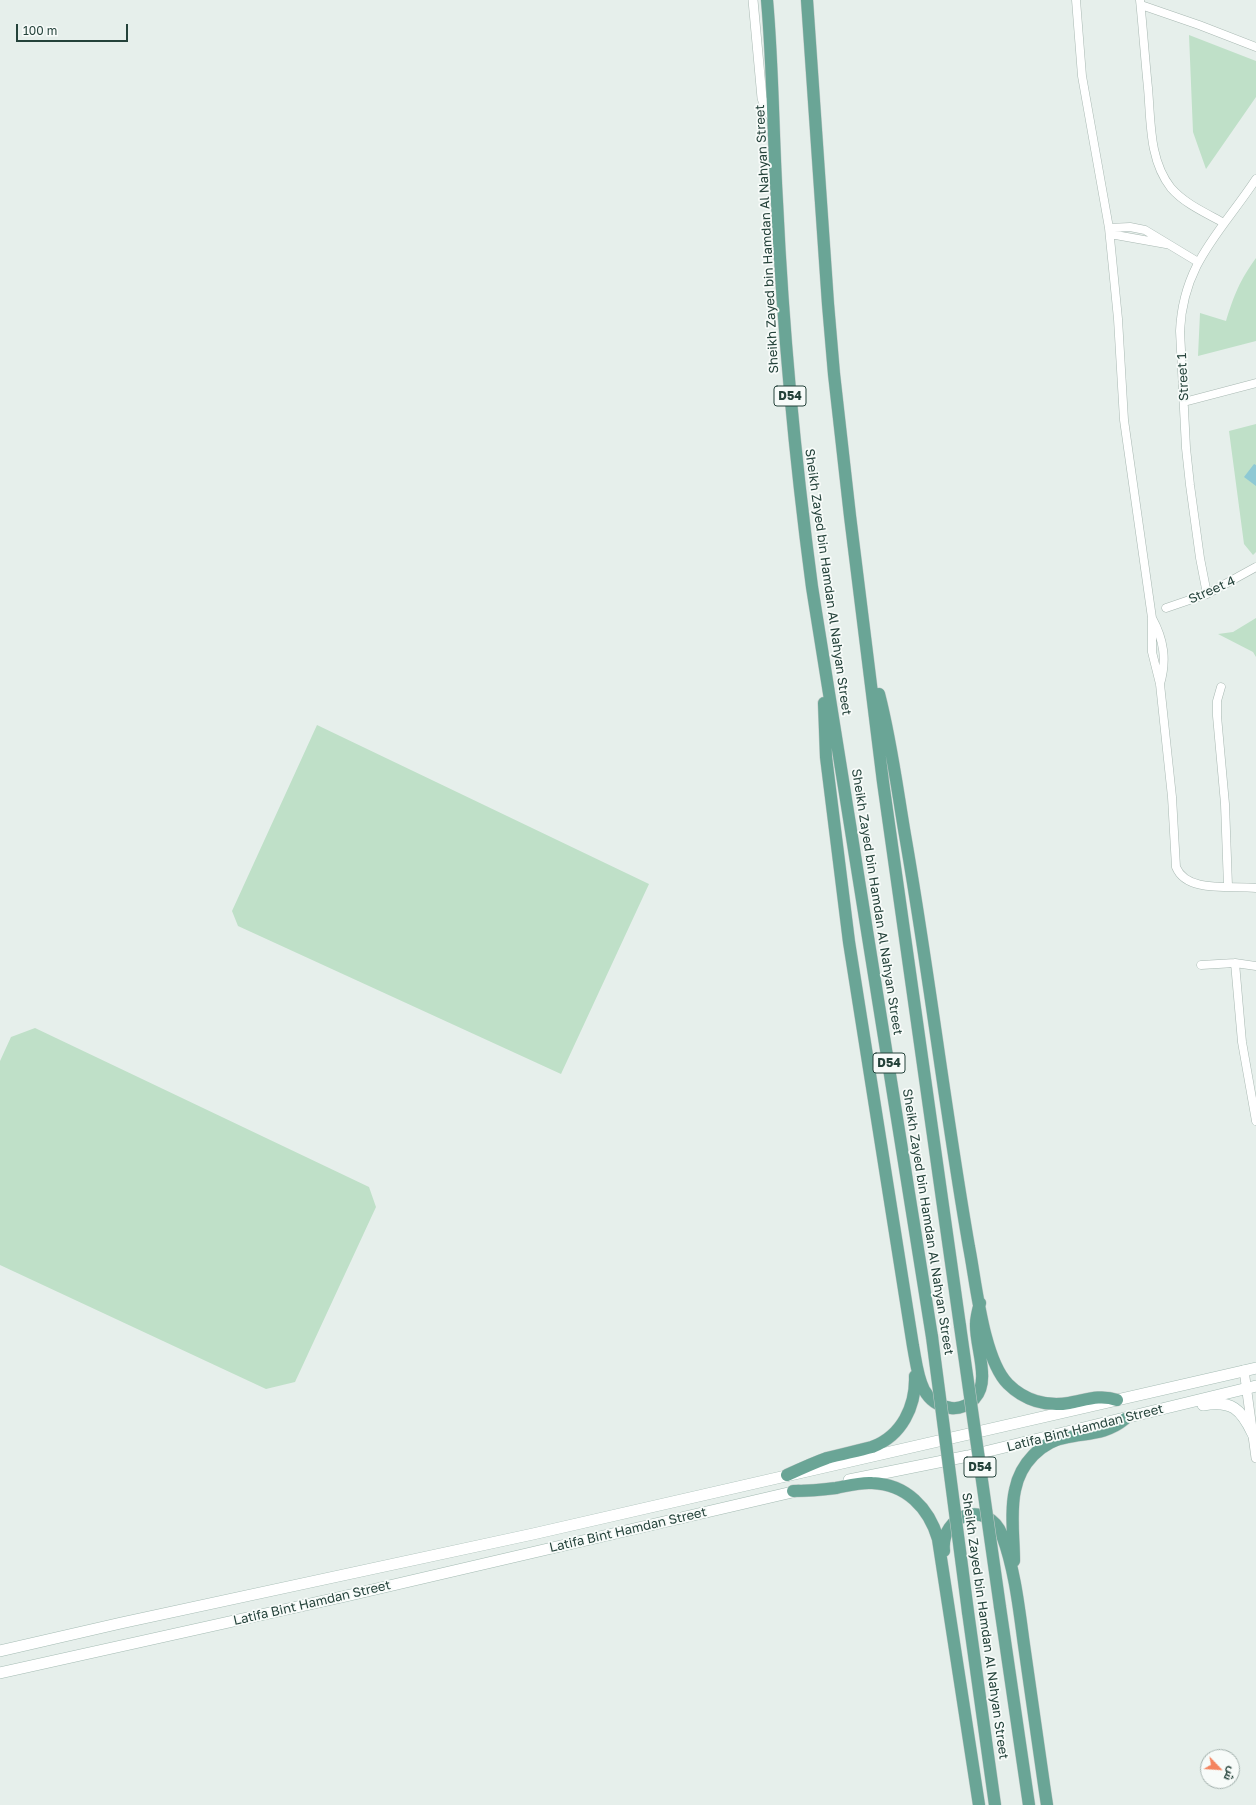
<!DOCTYPE html>
<html>
<head>
<meta charset="utf-8">
<style>
  body { margin:0 }
  #map { position:relative; width:1256px; height:1805px; overflow:hidden; background:#e6efeb; font-family:"Golos Text",Cairo,sans-serif }
  canvas { display:block }
  .north { position:absolute; left:1200px; top:1749px; width:40px; height:40px; box-sizing:border-box; background:#f7fbf9; border:1px solid #a3b1ad; border-radius:50%; rotate:115deg; font-size:11px; font-weight:700; line-height:16px; text-align:center; color:#24423a }
  .north::after { content:''; display:block; margin:auto; width:14px; height:18px; background:#f4845f; clip-path:polygon(50% 0,100% 100%,50% 72%,0 100%) }
  .scale { position:absolute; left:16px; top:24px; width:112px; height:18px; box-sizing:border-box; border:2px solid #24423a; border-top:0; padding-left:5px; font-size:12px; line-height:14px; white-space:nowrap; color:#24423a; -webkit-text-stroke:3px #f7fbf9; paint-order:stroke }
</style>
</head>
<body>
<div id="map">
<canvas width="1256" height="1805"></canvas>
<div class="north">ش</div>
<div class="scale">100 m</div>
</div>
<script>
const ctx = document.querySelector('canvas').getContext('2d');
ctx.lineJoin = 'round';
function fillPath(path, color) {
  ctx.fillStyle = color;
  ctx.fill(path, 'evenodd');
}
function stroke(path, color, width, dash) {
  ctx.strokeStyle = color;
  ctx.lineWidth = width;
  ctx.lineCap = dash ? 'butt' : 'round';
  ctx.setLineDash(dash || []);
  ctx.stroke(path);
}
function drawText(font, color, halo, rows, align = 'center') {
  ctx.font = font + ' "Golos Text",sans-serif';
  ctx.lineWidth = 3.5;
  ctx.setLineDash([]);
  ctx.textBaseline = 'middle';
  ctx.strokeStyle = halo;
  ctx.fillStyle = color;
  for (const [text, x, y, turn = 0] of rows) {
    ctx.save();
    ctx.translate(x, y);
    ctx.rotate((+turn || 0) * Math.PI / 180);
    ctx.textAlign = isNaN(turn) ? turn : align;
    if (halo) ctx.strokeText(text, 0, 0);
    ctx.fillText(text, 0, 0);
    ctx.restore();
  }
}
fillPath(new Path2D(`
  M 1189,35 L 1256,61 L 1256,97 L 1206,169 L 1193,132 Z
  M 1256,258 L 1256,341 L 1198,356 L 1200,313 L 1226,321 C 1234,295 1240,280 1256,258 Z
  M 1256,424 L 1256,552 L 1253,555 L 1244,544 L 1229,431 Z
  M 1256,618 L 1256,657 L 1253,652 L 1218,634 L 1233,632 Z
  M 317,725 L 649,884 L 561,1074 L 238,926 L 232,911 Z
  M 35,1028 L 369,1187 L 376,1207 L 295,1382 L 266,1389 L 0,1265 L 0,1061 L 11,1037 Z`), '#bfe0c8');
fillPath(new Path2D(`
  M 1254,464 L 1256,465 L 1256,486 L 1244,477 Z`), '#8ec9d4');
const minor = new Path2D(`
  M 1076,0 L 1082,76 L 1109,228 L 1118,319 L 1124,420 L 1152,618 L 1152,652 L 1160,684 L 1172,797 L 1176,867 C 1187,894 1232,885 1256,888
  M 1140,0 C 1143,29 1145,59 1148,88 C 1151,122 1149,160 1171,188 C 1185,204 1206,213 1224,223
  M 1141,5 L 1199,25 L 1256,47
  M 1109,228 L 1130,227 L 1145,230 L 1198,262
  M 1110,234 L 1166,244
  M 1184,402 L 1256,383
  M 1207,594 L 1200,558 L 1190,485 L 1186,448 L 1180,331 C 1183,263 1221,232 1256,179
  M 1166,608 L 1207,594 L 1256,567
  M 1152,618 C 1164,640 1167,660 1160,684
  M 1221,687 L 1217,701 L 1217,716 L 1225,804 L 1228,886
  M 1235,963 L 1242,1042 L 1256,1121
  M 1201,965 L 1235,963 L 1256,966`);
const tertiary = new Path2D(`
  M 753,0 L 762,98 L 766,110 L 774,120
  M 1244,1370 L 1256,1458`);
const secondary = new Path2D(`
  M 1203,1405 C 1232,1400 1241,1409 1253,1434
  M 849,1480 L 968,1456 L 1256,1386
  M 0,1651 L 121,1623 L 533,1534 L 1256,1368
  M 0,1673 L 346,1596 L 801,1490`);
const primary = new Path2D(`
  M 767,0 C 773,67 773,135 777,202 C 783,331 795,459 812,587 L 932,1337
  M 807,0 L 828,304 L 834,374 L 850,516 L 883,782 L 960,1326
  M 879,694 C 891,740 897,788 905,835 C 929,972 945,1110 969,1247 C 976,1282 983,1359 1008,1384 C 1024,1400 1046,1407 1069,1403 C 1086,1400 1100,1394 1117,1400
  M 824,703 L 826,757 L 849,942 L 913,1346 C 918,1372 919,1404 951,1408 C 960,1409 969,1405 975,1398 C 991,1381 975,1346 976,1324 C 976,1317 978,1310 980,1303
  M 787,1475 C 800,1469 813,1463 827,1458 C 842,1454 857,1451 872,1447 C 902,1436 916,1406 915,1376
  M 793,1491 C 807,1491 821,1490 836,1488 C 847,1486 860,1482 872,1483 C 906,1484 929,1508 938,1539 L 979,1805
  M 944,1551 C 940,1514 988,1499 1002,1535 C 1015,1570 1019,1609 1024,1645 C 1032,1699 1039,1752 1047,1805
  M 1014,1561 C 1014,1538 1010,1513 1015,1490 C 1020,1464 1041,1441 1068,1437 C 1089,1433 1107,1434 1125,1419
  M 1000,1607 L 1029,1805
  M 968,1612 L 995,1805`);
stroke(minor, '#a8b8b2', 9);
stroke(tertiary, '#a8b8b2', 10);
stroke(secondary, '#a4bbb3', 12);
stroke(primary, '#c2cac8', 13);
stroke(minor, '#fff', 8);
stroke(tertiary, '#fff', 9);
stroke(secondary, '#fff', 11);
stroke(primary, '#6aa596', 12);
const primaryBridge = new Path2D(`
  M 960,1326 L 1000,1607
  M 932,1337 L 968,1612`);
stroke(primaryBridge, '#c2cac8', 13, []);
stroke(primaryBridge, '#6aa596', 12);
for (const [x, y, w] of [
  [790,396,32],
  [889,1063,32],
  [980,1467,32]
]) {
  const box = new Path2D();
  box.roundRect(x - w / 2, y - 10, w, 20, 3);
  ctx.fillStyle = '#f7fbf9';
  ctx.fill(box);
  stroke(box, '#24423a', 1);
}
drawText('bold 12px', '#24423a', null, [
  ["D54",790,396],
  ["D54",889,1063],
  ["D54",980,1467]
]);
drawText('13px', '#24423a', '#f7fbf9', [
  ["Sheikh Zayed bin Hamdan Al Nahyan Street",767,239,-93],
  ["Street 1",1183,377,-93],
  ["Sheikh Zayed bin Hamdan Al Nahyan Street",828,582,82],
  ["Street 4",1212,590,-24],
  ["Sheikh Zayed bin Hamdan Al Nahyan Street",877,902,81],
  ["Sheikh Zayed bin Hamdan Al Nahyan Street",928,1222,81],
  ["Latifa Bint Hamdan Street",1085,1428,-14],
  ["Latifa Bint Hamdan Street",628,1530,-13],
  ["Latifa Bint Hamdan Street",312,1603,-13],
  ["Sheikh Zayed bin Hamdan Al Nahyan Street",985,1626,82]
]);
</script>
</body>
</html>
